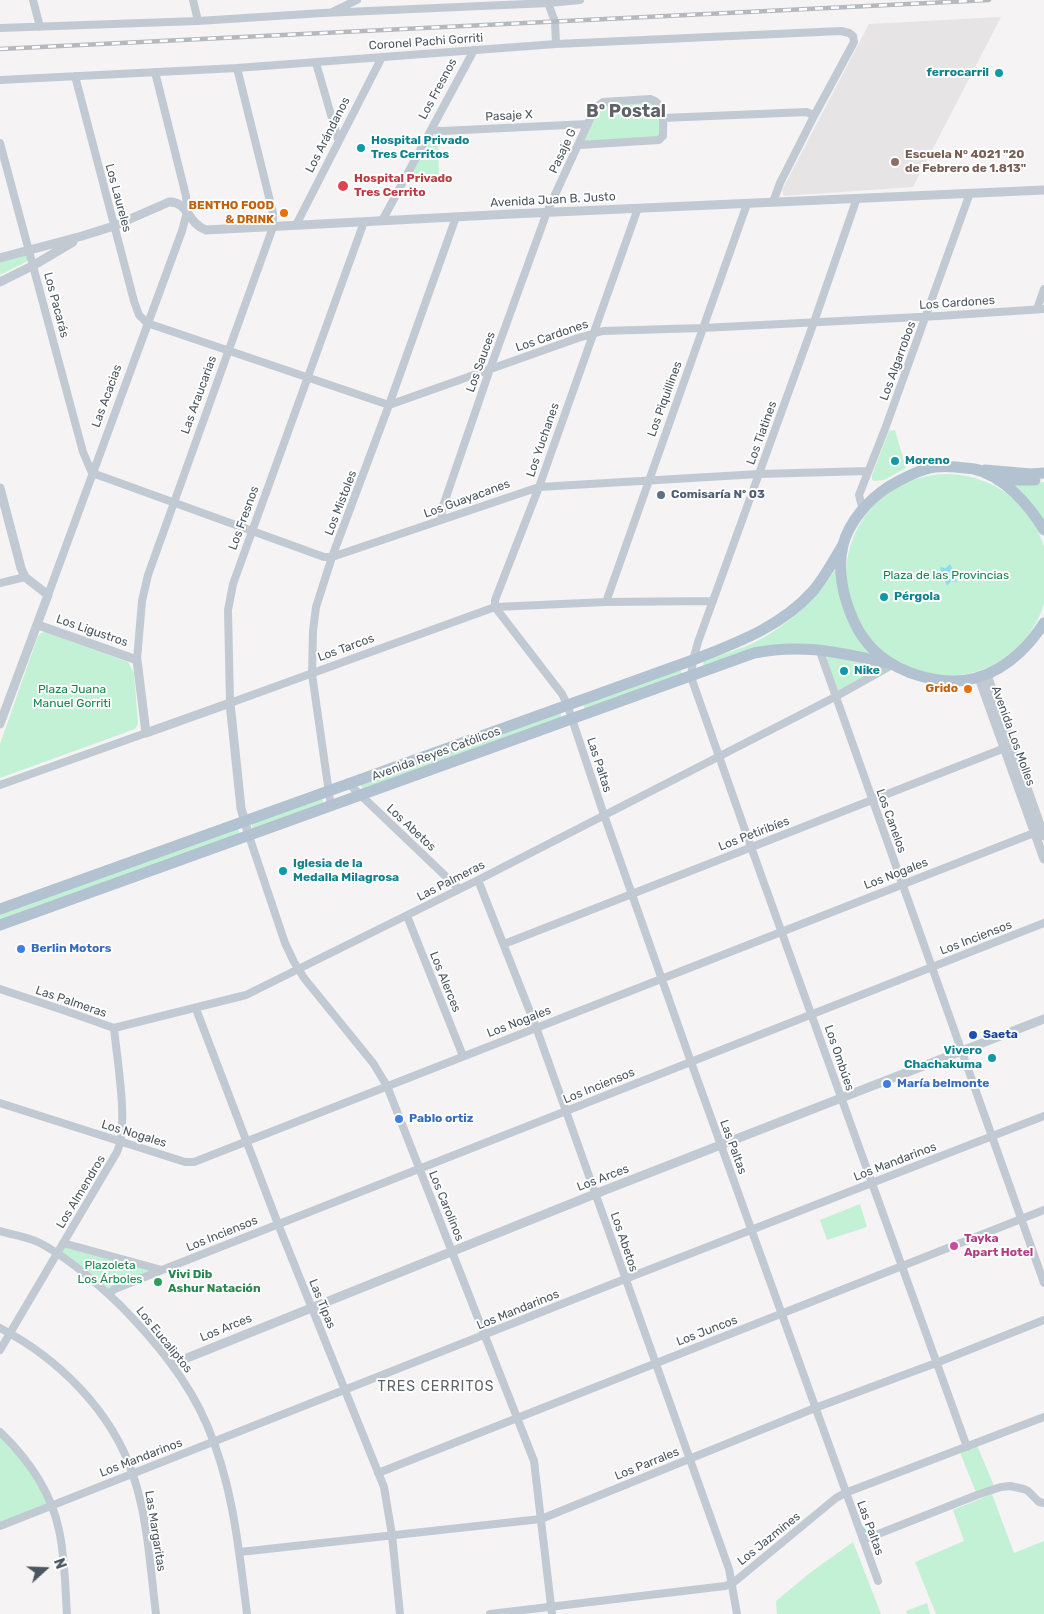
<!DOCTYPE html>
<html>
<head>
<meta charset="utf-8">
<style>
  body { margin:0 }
  #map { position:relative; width:1044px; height:1614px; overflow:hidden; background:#f5f3f3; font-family:Rubik,sans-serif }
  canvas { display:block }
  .north { position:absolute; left:20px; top:1544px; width:50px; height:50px; -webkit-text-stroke:4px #fff; paint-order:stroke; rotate:70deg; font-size:14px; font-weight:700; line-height:20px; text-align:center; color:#4a5661 }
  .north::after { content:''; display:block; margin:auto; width:18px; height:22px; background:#4a5661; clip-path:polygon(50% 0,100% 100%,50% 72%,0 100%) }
</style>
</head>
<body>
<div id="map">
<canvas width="1044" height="1614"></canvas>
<div class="north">N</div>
</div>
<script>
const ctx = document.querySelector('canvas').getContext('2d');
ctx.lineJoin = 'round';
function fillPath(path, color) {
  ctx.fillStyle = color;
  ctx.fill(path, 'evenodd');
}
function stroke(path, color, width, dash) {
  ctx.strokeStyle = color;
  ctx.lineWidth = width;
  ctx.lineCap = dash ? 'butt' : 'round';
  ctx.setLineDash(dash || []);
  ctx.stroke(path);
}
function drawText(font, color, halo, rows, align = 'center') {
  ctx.font = font + ' Rubik,sans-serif';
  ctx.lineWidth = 4;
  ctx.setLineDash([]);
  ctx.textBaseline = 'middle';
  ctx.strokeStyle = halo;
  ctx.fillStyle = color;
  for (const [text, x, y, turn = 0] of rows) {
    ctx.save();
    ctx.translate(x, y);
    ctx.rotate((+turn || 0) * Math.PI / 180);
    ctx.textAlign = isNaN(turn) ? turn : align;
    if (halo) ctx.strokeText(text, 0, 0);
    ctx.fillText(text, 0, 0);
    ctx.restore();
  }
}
fillPath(new Path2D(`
  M 1001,17 L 913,187 L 784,196 L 782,190 L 869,24 Z`), '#e6e4e5');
fillPath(new Path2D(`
  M 657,102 L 663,136 L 579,145 L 599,104 Z
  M 432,135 L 438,136 L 439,175 L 410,174 Z
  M 26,254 L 28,261 L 0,275 L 0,261 Z
  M 895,430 L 906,468 L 884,480 L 874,481 L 872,480 L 872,475 L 889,431 Z
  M846 575a101 101 0 1 1 202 0a101 101 0 1 1-202 0Z
  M 1044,482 L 1044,523 L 1010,484 Z
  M 838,564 L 842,597 L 876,657 L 821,647 L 704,667 L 703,661 C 722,654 743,649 761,639 C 791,622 822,595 838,564 Z
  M 45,632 L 128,662 L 134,673 L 138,724 L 135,729 L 0,778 L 0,744 L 38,636 L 41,633 Z
  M 825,654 L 878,666 L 880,668 L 838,692 L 836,690 L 825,657 Z
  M 680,668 L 682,674 L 585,710 L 583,703 Z
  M 559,710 L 562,718 L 363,791 L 360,783 Z
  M 321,796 L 324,804 L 253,829 L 251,822 Z
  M 237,826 L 240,834 L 0,922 L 0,913 Z
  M 860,1204 L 867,1227 L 827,1240 L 820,1220 Z
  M 63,1243 L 162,1270 L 108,1294 L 56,1254 Z
  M 0,1432 L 9,1441 L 51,1505 L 0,1526 Z
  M 976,1443 L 995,1488 L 977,1495 L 959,1450 Z
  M 992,1494 L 1014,1553 L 1044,1541 L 1044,1614 L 936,1614 L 915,1562 L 964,1541 L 953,1510 Z
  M 853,1542 L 881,1614 L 777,1614 L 776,1601 L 811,1572 Z
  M 927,1603 L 930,1614 L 907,1614 L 906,1611 Z`), '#c3f1d5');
fillPath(new Path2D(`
  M 950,564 L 953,570 L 959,571 L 955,576 L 957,582 L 951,581 L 947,586 L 945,580 L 938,579 L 942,573 L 940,567 L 946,568 Z`), '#90daee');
stroke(new Path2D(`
  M 861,1526 L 865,1531 L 873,1534`), '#90daee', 2.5);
stroke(new Path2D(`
  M 33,0 L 40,27
  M 193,0 L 198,21
  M 547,0 L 555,22 L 556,44
  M 332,12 L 357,0
  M 0,28 L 198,21 L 323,13 L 549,3 L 580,0
  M 316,63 L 338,139
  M 75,76 L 134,301 L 139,315 L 147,323 L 389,405 L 578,338 L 603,331 L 702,328 L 939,316 L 1044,309
  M 0,80 L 237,68 L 556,44 L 841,31 L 849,33 L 853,36 L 854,42 L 814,116 L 780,183 L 773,202
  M 663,118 L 807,112 L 814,116
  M 431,130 L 442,131 L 588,124
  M 0,143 L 83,452 L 92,473 L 109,479 L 324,557 L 332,557 L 539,487 L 759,474 L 868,471
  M 857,198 L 814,322 L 698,642 L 693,660 L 691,677 L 751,847 L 967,1447
  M 638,208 L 539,487 L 495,600 L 495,607 L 562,694 L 567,704 L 604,815 L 691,1062 L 878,1581
  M 382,221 L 474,50
  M 364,222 L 233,584 L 228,610 L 230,703 L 495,607 L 606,602 L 713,601
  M 296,225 L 382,57
  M 1037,309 L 1044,289
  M 864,507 L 861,503 L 859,495 L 885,429 L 970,193
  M 441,520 L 442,509 L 490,369 L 547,212 L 595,108 L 603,102 L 650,99 C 666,103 663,123 663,136 L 659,140 L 579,145
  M 0,583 L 25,577
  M 48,595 L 182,231 L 187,212 L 186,196 L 155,72
  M 606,602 L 747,204
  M 819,649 L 1044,1283
  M 137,660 L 142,601 L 148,575 L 273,227 L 273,213 L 237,68
  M 348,783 L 459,889
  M 0,785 L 146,733
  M 331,807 L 312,674 L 313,631 L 316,607 L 332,557 L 389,405 L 456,217
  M 249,836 L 285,943 L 294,962 L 304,978 L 373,1063 L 387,1086 L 534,1461 L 552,1614
  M 478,880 L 536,1027 L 729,1569 L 737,1614
  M 407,916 L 463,1056
  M 504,944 L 1010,746
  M 0,989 L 60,1009 L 114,1028 L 246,995 L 478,880 L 835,697 L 892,665
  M 196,1009 L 278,1224 L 384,1487 L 392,1535 L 400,1614
  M 0,1103 L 185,1162 L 194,1162 L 1039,831
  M 0,1231 C 13,1235 28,1237 40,1243 C 67,1257 99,1285 121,1306 C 155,1341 188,1380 207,1425 C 233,1485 239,1550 247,1614
  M 63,1243 L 162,1270 L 1044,923
  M 108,1294 L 115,1289 L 162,1270
  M 0,1328 C 58,1358 112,1411 133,1475 C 148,1519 150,1567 156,1614
  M 0,1350 L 117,1152 C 129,1126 117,1060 114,1028
  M 0,1432 C 27,1458 51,1492 59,1530 C 65,1557 65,1586 67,1614
  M 378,1473 L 1044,1210
  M 0,1526 L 625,1279 L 1044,1116
  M 863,1540 L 977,1495 L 1001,1487 L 1010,1486 L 1024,1489 L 1028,1491 L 1039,1502 L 1044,1503
  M 240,1552 L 541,1519 L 815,1408 L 936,1363 L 1044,1320
  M 490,1614 L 725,1586 L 733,1583 L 836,1498 L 845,1493 L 1044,1417`), '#c1cad2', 8);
stroke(new Path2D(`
  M 0,258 L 82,236 L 114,226 L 169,202 C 188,201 188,224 206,230 L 511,214 L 1044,190
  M 0,282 L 34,265 L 73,242
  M 0,488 L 21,568 L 25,577 L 48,595 L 0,724
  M 38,625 L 137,660 L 146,733 L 230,703 L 241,808 L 249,836
  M 987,675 L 1044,836
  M 979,678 L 1044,859
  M 172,1364 L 595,1194 L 1044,1019`), '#c1cad2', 9);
stroke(new Path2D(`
  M 985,470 L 1031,474 L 1044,473
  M 998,480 L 1035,480
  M 1044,530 C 1030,506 1003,475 974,469 C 968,468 962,468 956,467 C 945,466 936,466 926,469 C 912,473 900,480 888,487 C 868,500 849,522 843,545 C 837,569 843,597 853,619 C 868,655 900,674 938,680 C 984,687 1020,660 1044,623
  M 0,909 L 693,660 C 736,643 781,627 813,591 C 825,577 833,561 843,545
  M 0,925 L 754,653 C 804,643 840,653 888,663`), '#b3c2d1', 11);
const rail = new Path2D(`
  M 0,49 L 989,0`);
stroke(rail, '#b5b8bd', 4.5);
stroke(rail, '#fff', 2.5, [8]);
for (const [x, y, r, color] of [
  [999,73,5,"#0f9aa8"],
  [361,148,5,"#0f9aa8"],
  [895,162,5,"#8d6e63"],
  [343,186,6,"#e0444e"],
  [284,213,5,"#e8710a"],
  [895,461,5,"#0f9aa8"],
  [661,495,5,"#5c6f8a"],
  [884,597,5,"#0f9aa8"],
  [844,671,5,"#0f9aa8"],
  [968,689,5,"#e8710a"],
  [283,871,5,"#0f9aa8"],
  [21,949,5,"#3f7fe0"],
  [973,1035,5,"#1a4fb4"],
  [992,1058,5,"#0f9aa8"],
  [887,1084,5,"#3f7fe0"],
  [399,1119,5,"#3f7fe0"],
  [954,1246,5,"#d1479c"],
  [158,1282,5,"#2e9e5b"]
]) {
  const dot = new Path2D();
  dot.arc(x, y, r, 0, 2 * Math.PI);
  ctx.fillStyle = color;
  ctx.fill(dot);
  stroke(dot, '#fff', 2);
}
drawText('12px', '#4a5661', '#fff', [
  ["Coronel Pachi Gorriti",426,42,-4],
  ["Los Fresnos",438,89,-62],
  ["Pasaje X",509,116,-3],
  ["Los Arándanos",328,135,-63],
  ["Pasaje G",563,151,-65],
  ["Los Laureles",118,198,75],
  ["Avenida Juan B. Justo",553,200,-3],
  ["Los Cardones",957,303,-4],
  ["Los Pacarás",56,305,75],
  ["Los Cardones",552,336,-19],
  ["Los Algarrobos",898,361,-70],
  ["Los Sauces",481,362,-70],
  ["Las Araucarias",199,395,-70],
  ["Las Acacias",107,396,-70],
  ["Los Piquillines",665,399,-70],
  ["Los Tiatines",762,433,-70],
  ["Los Yuchanes",543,440,-71],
  ["Los Guayacanes",467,499,-20],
  ["Los Mistoles",341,503,-69],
  ["Los Fresnos",244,518,-70],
  ["Los Ligustros",92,631,19],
  ["Los Tarcos",346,648,-20],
  ["Avenida Los Molles",1013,736,70],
  ["Avenida Reyes Católicos",436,754,-20],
  ["Las Paltas",599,765,72],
  ["Los Canelos",891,821,70],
  ["Los Abetos",411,828,43],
  ["Los Petiribíes",754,834,-21],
  ["Los Nogales",896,874,-21],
  ["Las Palmeras",451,881,-27],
  ["Los Inciensos",976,938,-21],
  ["Los Alerces",445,982,68],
  ["Las Palmeras",71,1002,19],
  ["Los Nogales",519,1022,-21],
  ["Los Ombúes",839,1058,71],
  ["Los Inciensos",599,1086,-22],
  ["Los Nogales",134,1134,17],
  ["Las Paltas",733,1147,70],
  ["Los Mandarinos",895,1162,-21],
  ["Los Arces",603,1178,-21],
  ["Los Almendros",81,1192,-59],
  ["Los Carolinos",446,1206,68],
  ["Los Inciensos",222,1234,-22],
  ["Los Abetos",624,1242,71],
  ["Las Tipas",322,1304,68],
  ["Los Mandarinos",518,1310,-22],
  ["Los Arces",226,1328,-22],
  ["Los Juncos",707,1331,-21],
  ["Los Eucaliptos",164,1340,51],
  ["Los Mandarinos",141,1458,-21],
  ["Los Parrales",647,1464,-22],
  ["Las Paltas",870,1528,70],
  ["Las Margaritas",155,1531,81],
  ["Los Jazmines",769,1539,-39]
]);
drawText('bold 12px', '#0d838f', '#fff', [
  ["ferrocarril",989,73,"right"],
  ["Hospital Privado",371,141],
  ["Tres Cerritos",371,155],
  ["Moreno",905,461],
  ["Pérgola",894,597],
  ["Nike",854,671],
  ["Iglesia de la",293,864],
  ["Medalla Milagrosa",293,878],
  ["Vivero",982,1051,"right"],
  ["Chachakuma",982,1065,"right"]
], 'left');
drawText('bold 12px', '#785e54', '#fff', [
  ["Escuela N° 4021 \"20",905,155],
  ["de Febrero de 1.813\"",905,169]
], 'left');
drawText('bold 12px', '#be3a42', '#fff', [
  ["Hospital Privado",354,179],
  ["Tres Cerrito",354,193]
], 'left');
drawText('bold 12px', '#c56008', '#fff', [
  ["BENTHO FOOD",274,206],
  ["& DRINK",274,220],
  ["Grido",958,689]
], 'right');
drawText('bold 12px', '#4e5e75', '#fff', [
  ["Comisaría Nº 03",671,495]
], 'left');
drawText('12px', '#17864f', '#fff', [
  ["Plaza de las Provincias",946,576],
  ["Plaza Juana",72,690],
  ["Manuel Gorriti",72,704],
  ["Plazoleta",110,1266],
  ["Los Árboles",110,1280]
]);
drawText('bold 12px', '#366cbe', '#fff', [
  ["Berlin Motors",31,949],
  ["María belmonte",897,1084],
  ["Pablo ortiz",409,1119]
], 'left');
drawText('bold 12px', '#164399', '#fff', [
  ["Saeta",983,1035]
], 'left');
drawText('bold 12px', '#b23c85', '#fff', [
  ["Tayka",964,1239],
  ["Apart Hotel",964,1253]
], 'left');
drawText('bold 12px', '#27864d', '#fff', [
  ["Vivi Dib",168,1275],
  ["Ashur Natación",168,1289]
], 'left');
ctx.letterSpacing = '1px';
drawText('14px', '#5f6368', '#fff', [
  ["TRES CERRITOS",436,1387]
]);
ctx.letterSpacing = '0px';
drawText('bold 18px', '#5f6368', '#fff', [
  ["Bº Postal",626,112]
]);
</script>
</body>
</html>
